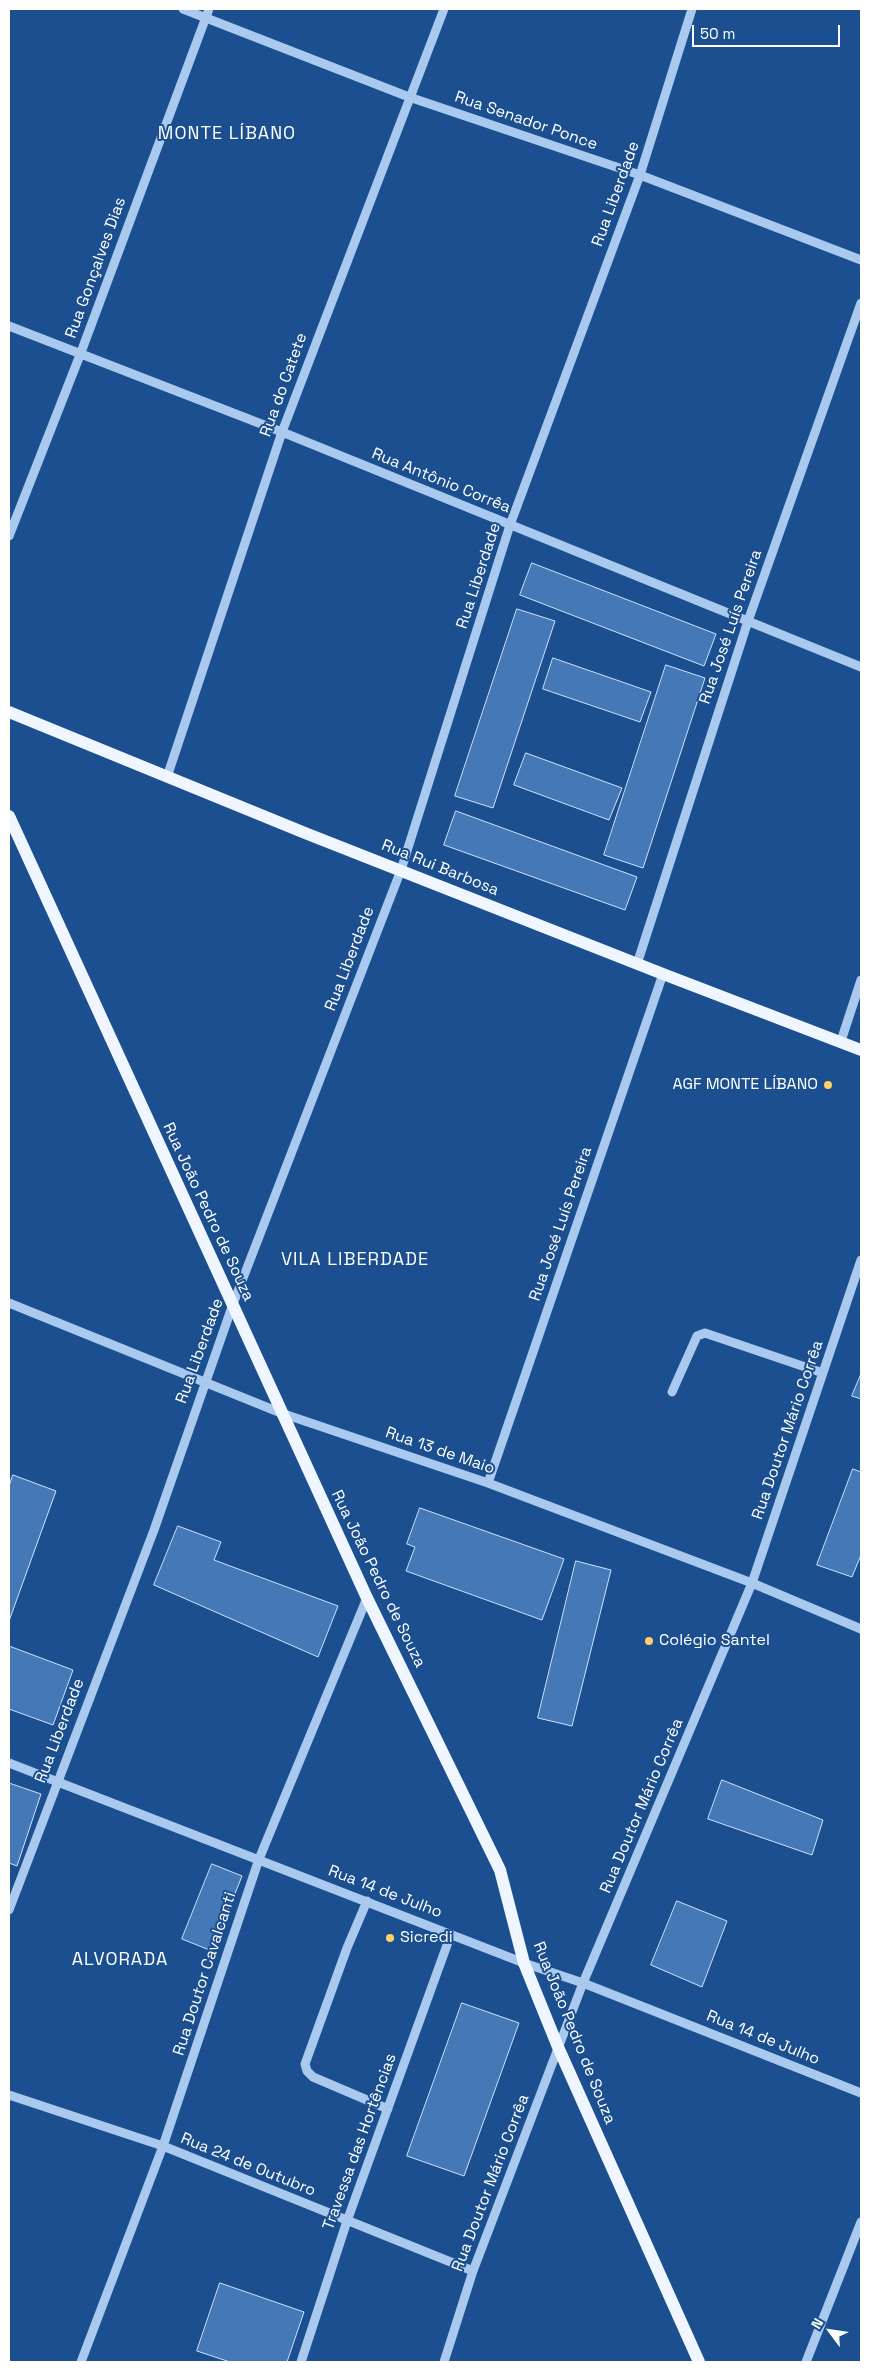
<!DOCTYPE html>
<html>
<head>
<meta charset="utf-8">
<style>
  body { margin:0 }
  #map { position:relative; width:870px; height:2371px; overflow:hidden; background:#1b4f8f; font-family:"Space Grotesk",sans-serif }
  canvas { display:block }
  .frame { position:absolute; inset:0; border:10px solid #fff; pointer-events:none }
  .north { position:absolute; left:805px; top:2306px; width:50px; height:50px; -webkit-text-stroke:4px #1b4f8f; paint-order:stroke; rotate:301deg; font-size:14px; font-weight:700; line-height:20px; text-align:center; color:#fff }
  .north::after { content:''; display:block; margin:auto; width:18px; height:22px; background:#fff; clip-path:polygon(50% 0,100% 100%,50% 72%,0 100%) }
  .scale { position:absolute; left:692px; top:25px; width:148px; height:22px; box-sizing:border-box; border:2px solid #fff; border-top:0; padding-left:6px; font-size:15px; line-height:18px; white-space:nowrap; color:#fff; -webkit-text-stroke:4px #1b4f8f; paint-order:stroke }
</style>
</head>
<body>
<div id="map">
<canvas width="870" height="2371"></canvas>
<div class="frame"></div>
<div class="north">N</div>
<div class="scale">50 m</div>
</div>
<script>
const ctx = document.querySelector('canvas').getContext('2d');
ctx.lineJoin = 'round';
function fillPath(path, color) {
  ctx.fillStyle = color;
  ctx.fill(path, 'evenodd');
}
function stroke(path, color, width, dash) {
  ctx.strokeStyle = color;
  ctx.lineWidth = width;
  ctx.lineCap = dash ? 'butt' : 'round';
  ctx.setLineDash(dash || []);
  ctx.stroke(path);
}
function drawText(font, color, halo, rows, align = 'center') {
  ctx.font = font + ' "Space Grotesk",sans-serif';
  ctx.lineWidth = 4;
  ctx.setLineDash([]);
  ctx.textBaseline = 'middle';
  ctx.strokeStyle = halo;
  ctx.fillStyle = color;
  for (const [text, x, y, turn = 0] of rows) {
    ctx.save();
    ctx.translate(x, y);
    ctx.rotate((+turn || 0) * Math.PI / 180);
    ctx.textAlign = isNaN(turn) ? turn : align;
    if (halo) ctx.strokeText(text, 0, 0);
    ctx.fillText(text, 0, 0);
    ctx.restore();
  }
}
const building = new Path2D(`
  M 532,563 L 716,634 L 704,666 L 520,595 Z
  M 517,609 L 555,621 L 493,808 L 455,796 Z
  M 553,658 L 651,692 L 640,722 L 543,689 Z
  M 666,665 L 705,678 L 643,868 L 604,855 Z
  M 526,753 L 622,788 L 609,820 L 514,785 Z
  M 456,811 L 637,877 L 625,910 L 444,845 Z
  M 861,1374 L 861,1399 L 852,1396 Z
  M 853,1469 L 861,1472 L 861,1555 L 852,1577 L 817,1565 Z
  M 13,1475 L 56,1491 L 9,1621 L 9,1487 Z
  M 420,1508 L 564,1559 L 542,1620 L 406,1571 L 415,1547 L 407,1544 Z
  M 178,1526 L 221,1542 L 214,1560 L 338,1606 L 318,1657 L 154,1585 Z
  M 576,1561 L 611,1570 L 572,1726 L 538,1718 Z
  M 9,1646 L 73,1670 L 53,1725 L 9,1709 Z
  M 722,1780 L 823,1820 L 812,1855 L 708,1819 Z
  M 9,1783 L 41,1794 L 17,1866 L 9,1863 Z
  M 212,1864 L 242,1876 L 212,1951 L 182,1939 Z
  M 677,1901 L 727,1921 L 702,1987 L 651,1965 Z
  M 462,2003 L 519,2023 L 464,2176 L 407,2156 Z
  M 220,2283 L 304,2312 L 287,2362 L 230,2362 L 197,2351 Z`);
fillPath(building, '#4478b7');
stroke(building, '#cfe3fa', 1);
stroke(new Path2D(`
  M 183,9 L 409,97 L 640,175 L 861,260
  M 9,326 L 282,432 L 861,667
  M 9,536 L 80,355 L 209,9
  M 167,777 L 282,432 L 444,9
  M 637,964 L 748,621 L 861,303
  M 841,1041 L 861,980
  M 9,1303 L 281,1413 L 488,1483 L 752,1583 L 861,1629
  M 672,1392 L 697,1336 L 705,1333 L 823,1373
  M 488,1483 L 663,974
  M 9,1763 L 524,1963 L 583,1983 L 861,2093
  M 367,1901 L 347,1948 L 305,2064 L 307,2071 L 313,2077 L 388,2109
  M 9,1910 L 154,1530 L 233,1304 L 401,870 L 510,525 L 640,175 L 692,9
  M 9,2095 L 163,2146 L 473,2271
  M 81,2362 L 163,2146 L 259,1859 L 367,1598
  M 301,2362 L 347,2221 L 451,1934
  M 444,2362 L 473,2271 L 583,1983 L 752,1583 L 861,1260
  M 806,2362 L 861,2222`), '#a9c9ee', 9);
stroke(new Path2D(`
  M 9,712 L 305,833 L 663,974 L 861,1050
  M 9,816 L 367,1598 L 500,1870 L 524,1963 L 558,2047 L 699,2362`), '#f0f6ff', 12);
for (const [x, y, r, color] of [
  [828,1085,5,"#ffd166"],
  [649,1641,5,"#ffd166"],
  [390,1938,5,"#ffd166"]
]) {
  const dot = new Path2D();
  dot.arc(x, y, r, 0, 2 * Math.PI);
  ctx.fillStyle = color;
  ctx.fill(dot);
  stroke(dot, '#1b4f8f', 2);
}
drawText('16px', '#fff', '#1b4f8f', [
  ["Rua Senador Ponce",526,121,19],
  ["Rua Liberdade",616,194,-70],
  ["Rua Gonçalves Dias",96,268,-70],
  ["Rua do Catete",284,385,-70],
  ["Rua Antônio Corrêa",441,481,22],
  ["Rua Liberdade",479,576,-72],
  ["Rua José Luís Pereira",731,627,-71],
  ["Rua Rui Barbosa",440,868,22],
  ["Rua Liberdade",350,959,-69],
  ["Rua João Pedro de Souza",208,1212,65],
  ["Rua José Luís Pereira",561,1224,-71],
  ["Rua Liberdade",200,1351,-70],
  ["Rua Doutor Mário Corrêa",788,1430,-71],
  ["Rua 13 de Maio",440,1451,19],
  ["Rua João Pedro de Souza",378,1579,64],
  ["Rua Liberdade",60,1731,-69],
  ["Rua Doutor Mário Corrêa",642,1806,-67],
  ["Rua 14 de Julho",385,1892,21],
  ["Rua Doutor Cavalcanti",205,1974,-72],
  ["Rua João Pedro de Souza",574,2033,68],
  ["Rua 14 de Julho",763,2038,22],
  ["Travessa das Hortências",360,2142,-70],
  ["Rua 24 de Outubro",248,2165,22],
  ["Rua Doutor Mário Corrêa",491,2183,-69]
]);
drawText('16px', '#fff', '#1b4f8f', [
  ["AGF MONTE LÍBANO",818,1085,"right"],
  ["Colégio Santel",659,1641],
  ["Sicredi",400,1938]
], 'left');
ctx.letterSpacing = '1px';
drawText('18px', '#fff', '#1b4f8f', [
  ["MONTE LÍBANO",227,134],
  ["VILA LIBERDADE",355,1260],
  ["ALVORADA",120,1960]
]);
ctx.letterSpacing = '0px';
</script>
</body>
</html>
